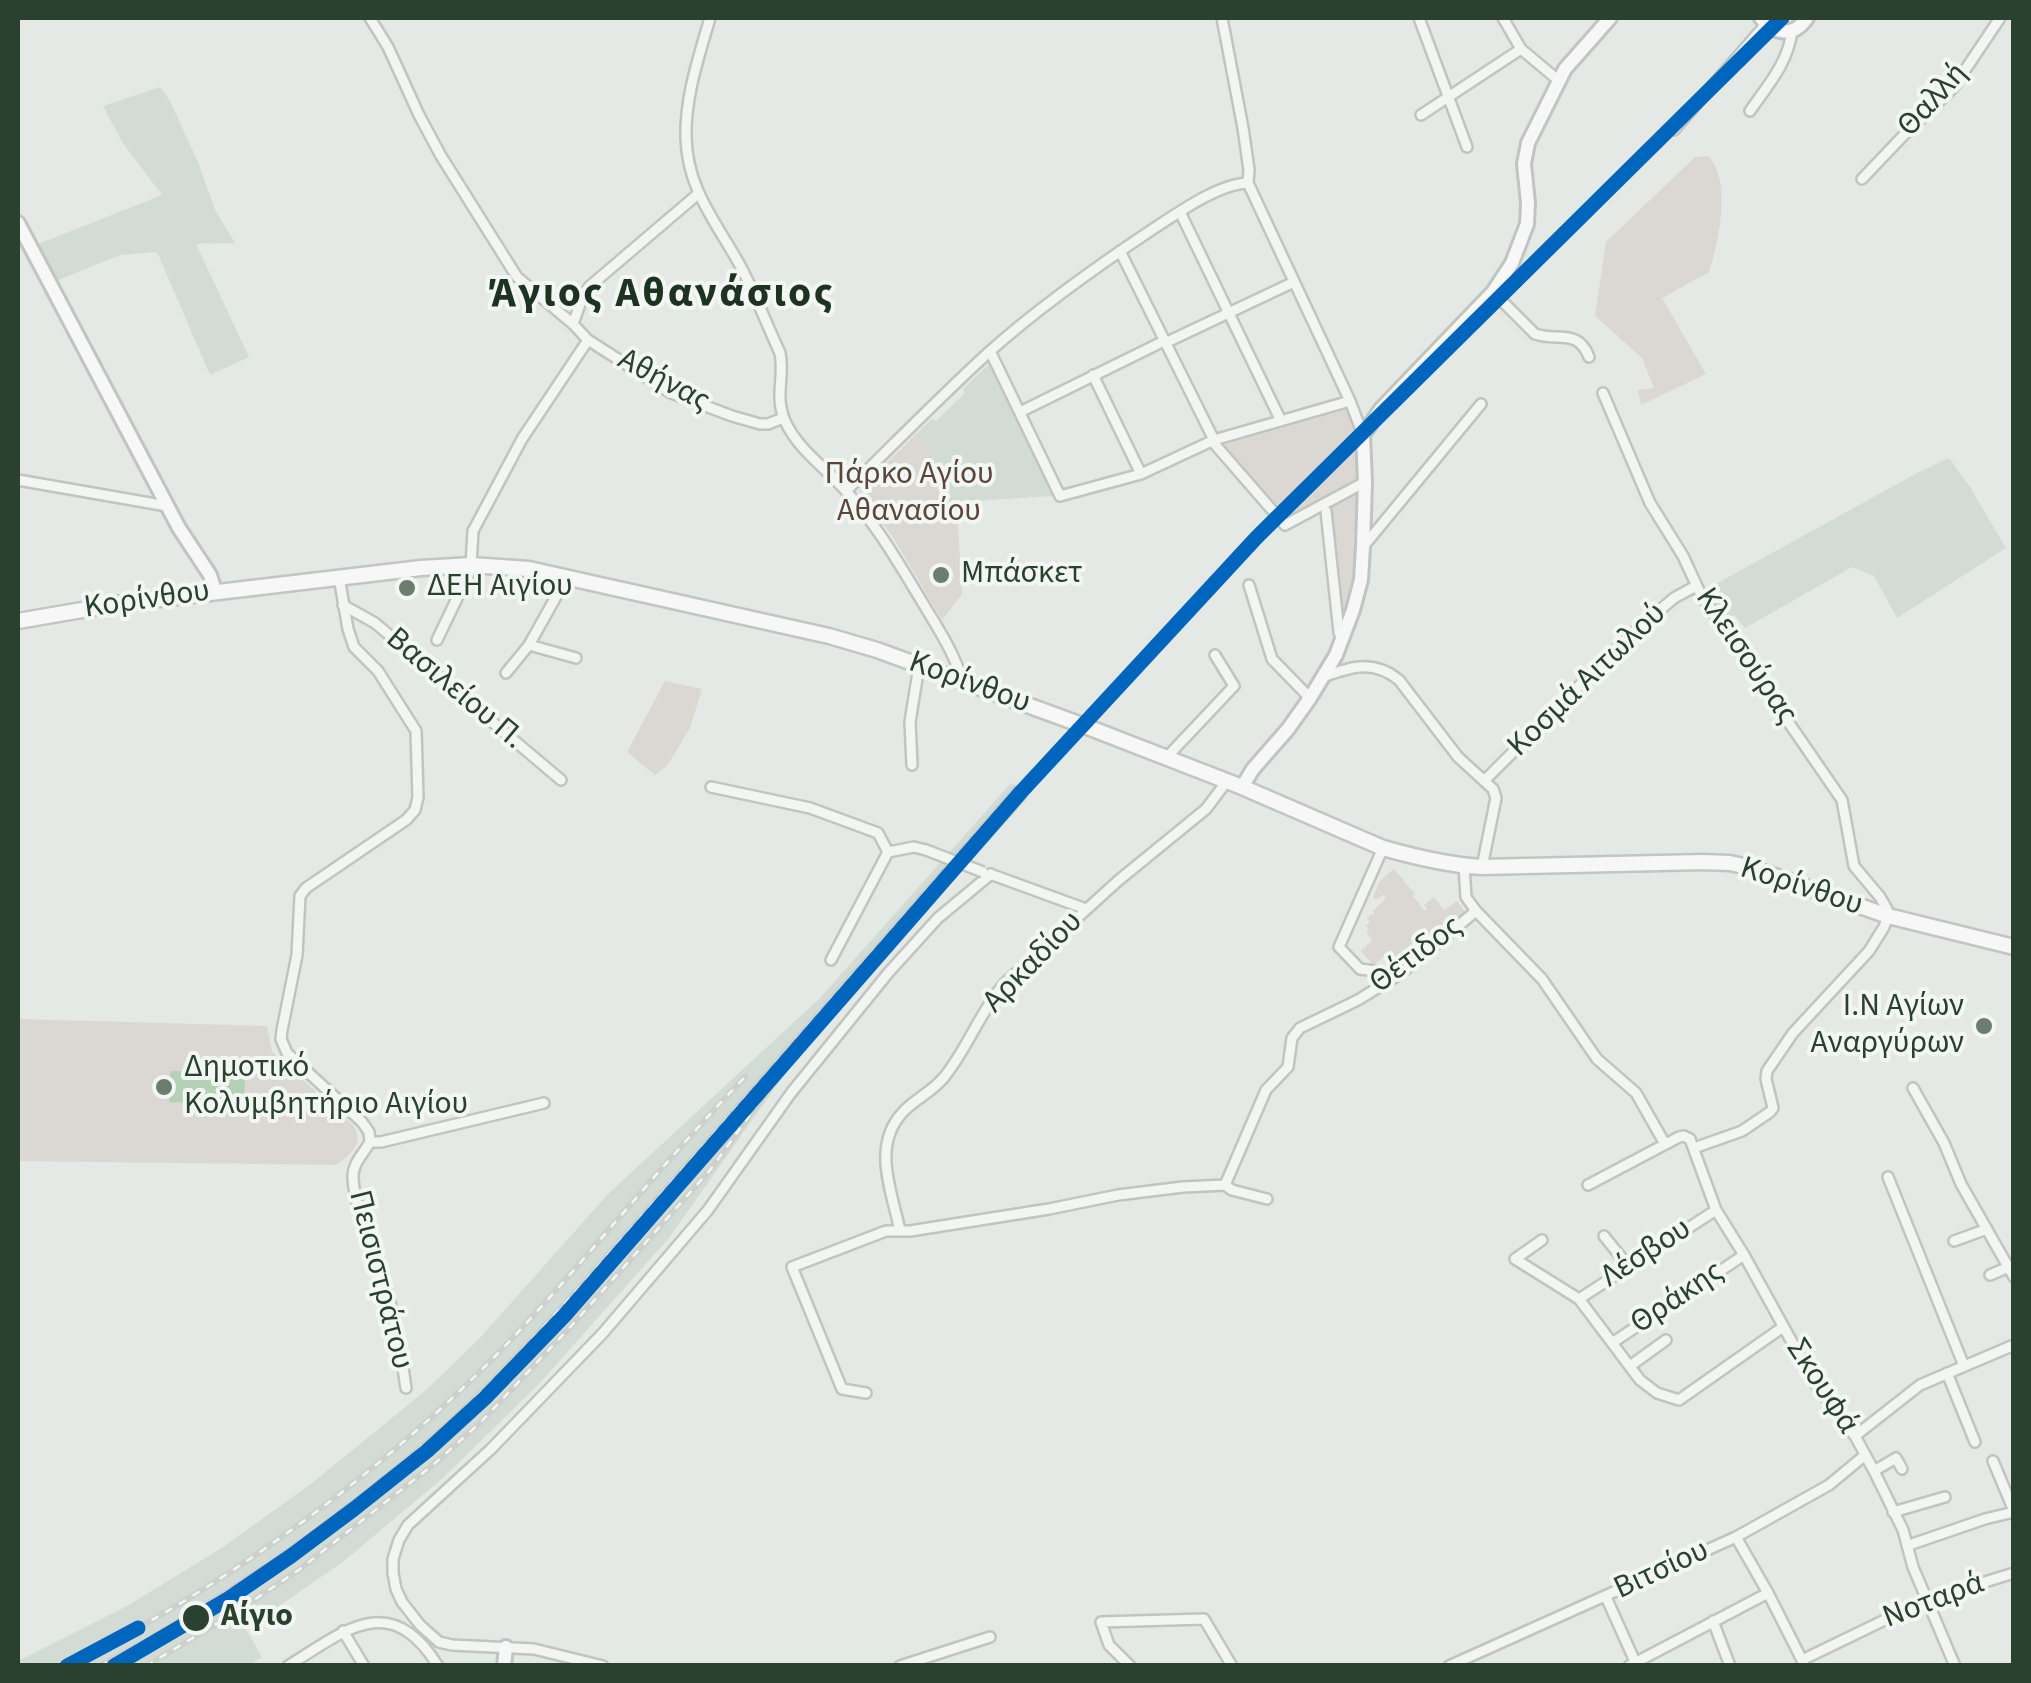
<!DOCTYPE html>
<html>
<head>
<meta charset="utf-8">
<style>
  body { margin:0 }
  #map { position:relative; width:2031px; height:1683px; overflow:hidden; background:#e4e9e5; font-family:"Source Sans 3",sans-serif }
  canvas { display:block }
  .frame { position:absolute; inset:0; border:20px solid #2b412f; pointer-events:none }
</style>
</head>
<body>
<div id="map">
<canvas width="2031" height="1683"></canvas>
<div class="frame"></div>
</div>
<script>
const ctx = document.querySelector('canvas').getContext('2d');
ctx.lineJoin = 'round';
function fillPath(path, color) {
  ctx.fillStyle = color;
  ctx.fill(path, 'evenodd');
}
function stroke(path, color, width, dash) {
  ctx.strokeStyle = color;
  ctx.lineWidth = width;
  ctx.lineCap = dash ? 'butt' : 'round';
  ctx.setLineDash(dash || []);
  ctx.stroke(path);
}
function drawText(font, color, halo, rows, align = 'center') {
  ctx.font = font + ' "Source Sans 3",sans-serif';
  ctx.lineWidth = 8;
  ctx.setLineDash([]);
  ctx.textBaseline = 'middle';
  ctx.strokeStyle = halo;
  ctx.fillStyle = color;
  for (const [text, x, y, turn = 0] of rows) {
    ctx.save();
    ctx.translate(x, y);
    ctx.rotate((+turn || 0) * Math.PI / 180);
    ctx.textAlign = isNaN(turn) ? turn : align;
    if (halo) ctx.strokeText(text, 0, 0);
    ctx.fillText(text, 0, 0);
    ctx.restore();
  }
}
fillPath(new Path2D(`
  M 160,87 L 169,99 L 198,162 L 215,210 L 235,243 L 196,244 L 249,357 L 210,375 L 157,252 L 120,255 L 56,281 L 38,244 L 162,195 L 122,142 L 103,106 Z
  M 989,364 L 1043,474 L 1053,496 L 954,502 L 920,430 L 932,419 L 936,421 L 965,393 L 963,389 Z
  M 1949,458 L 1970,487 L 2006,548 L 1897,618 L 1874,576 L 1852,567 L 1745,628 L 1735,615 L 1724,621 L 1703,591 L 1919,472 Z
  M 1011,783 L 1028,798 L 838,1007 L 794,1061 L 669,1238 L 539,1384 L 443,1478 L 344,1561 L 246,1629 L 262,1657 L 254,1662 L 255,1664 L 252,1666 L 18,1666 L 18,1661 L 129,1605 L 223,1547 L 312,1483 L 425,1391 L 479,1339 L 608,1194 L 820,998 Z`), '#d3dcd4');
fillPath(new Path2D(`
  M 1708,156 C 1732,179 1719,243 1709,272 L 1662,298 L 1706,374 L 1641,405 L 1638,390 L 1654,388 L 1642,358 L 1595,316 L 1606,242 L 1695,157 Z
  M 1348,409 L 1358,433 L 1360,479 L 1285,520 L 1223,445 Z
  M 920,430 L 957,509 L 962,594 L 942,620 L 893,537 L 859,491 Z
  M 1359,491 C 1357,535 1359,581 1342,622 L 1329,508 Z
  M 665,681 L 702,689 L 690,728 L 667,766 L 655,775 L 627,752 Z
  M 1394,869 L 1415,894 L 1413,896 L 1425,911 L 1427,909 L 1424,905 L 1434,897 L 1444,910 L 1457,901 L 1466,913 L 1429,944 L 1425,940 L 1417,946 L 1420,951 L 1397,970 L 1385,956 L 1373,965 L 1361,951 L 1372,940 L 1367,933 L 1368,928 L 1366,925 L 1370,922 L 1367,918 L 1371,914 L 1375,915 L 1373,911 L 1386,898 L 1383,895 L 1376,900 L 1373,897 L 1380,881 Z
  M 18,1019 L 267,1026 L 272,1052 L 354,1126 C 364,1145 351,1154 336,1165 L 18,1161 Z`), '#dbd7d3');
fillPath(new Path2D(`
  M 170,1071 L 245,1073 L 244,1104 L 169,1102 Z`), '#b4d1b6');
const street = new Path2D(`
  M 370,18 L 388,47 L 419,115 L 441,156 L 517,277 L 573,324 L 588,340 L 671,393 L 732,416 L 760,424 L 768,424 L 783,418
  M 710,18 C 699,56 685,97 686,137 C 687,191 718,224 742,269 C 756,296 767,325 780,353 C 785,377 774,396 785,421 C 798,450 826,468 846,491 C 876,524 898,562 921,600 C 937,627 954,652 963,682
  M 1222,18 L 1243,128 L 1249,170 L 1248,183 L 1350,401 L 1363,435
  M 1419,18 L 1467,147
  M 1503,18 L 1521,49 L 1558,80
  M 1750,111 C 1768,85 1788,63 1792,31
  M 1421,115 L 1521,49
  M 1674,130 L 1766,24
  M 1862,179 L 1902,137 L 1953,88 L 2000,18
  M 1180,212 L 1281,421
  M 1120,251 L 1214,440
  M 1493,292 L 1535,334 C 1557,342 1578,328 1589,357
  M 573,324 L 583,296 L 590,286 L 698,194
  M 1165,343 L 1294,282
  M 990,351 L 1060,496 L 1141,474 L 1214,440 L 1350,401
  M 1093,375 L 1141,474
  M 1603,393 L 1650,503 L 1683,556 L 1701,595 L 1842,800 L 1854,866 L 1880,897 L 1887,909 L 1888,916 L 1884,927 L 1869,951 L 1793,1033 L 1767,1071 L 1766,1079 L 1773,1108 L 1770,1112 L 1742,1131 L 1694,1148
  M 1020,412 L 1164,341
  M 1212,441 L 1285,525 L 1365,482
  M 18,480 L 167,506
  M 846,491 C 893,445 940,397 988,353 C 1039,307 1096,267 1153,229 C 1178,213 1218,184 1248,183
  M 1326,511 L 1339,632 L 1342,641
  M 1363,547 L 1481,404
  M 471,565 L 473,531 L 522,439 L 588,340
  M 339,577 L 348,629 L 354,647 L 378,671 L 416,731 L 418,797 L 415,810 L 406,820 L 306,888 L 300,896 L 297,955 L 282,1030 L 281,1039 L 287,1053 L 362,1122 L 369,1132 L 370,1142 C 364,1153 353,1163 353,1176 C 353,1205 376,1259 386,1288 C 396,1321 401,1354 406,1388
  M 567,577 L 529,645 L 576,658
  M 1249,585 L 1272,659 L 1310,698
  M 343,605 L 375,623 L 561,780
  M 437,640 L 473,565
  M 506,673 L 529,645
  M 1323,677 C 1351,667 1373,659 1399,680 L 1458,757 L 1493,789 L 1496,798 L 1482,867
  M 1167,757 L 1234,686 L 1215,655
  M 912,765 L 910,722 L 919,666
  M 1484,781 L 1625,640 L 1674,598 L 1696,586
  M 711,787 L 810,808 L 878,833 L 888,852
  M 1383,848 L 1339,947 L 1360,969 L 1398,974
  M 1464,866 L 1466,897 L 1476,911 L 1542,979 L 1597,1059 L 1636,1093 L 1665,1144
  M 990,874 L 1086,909
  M 831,960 L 888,852 L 914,847 L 926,850
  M 1913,1088 L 1944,1143 L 1961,1184 L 2014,1277
  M 370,1142 L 381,1142 L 544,1103
  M 1888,1177 L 1964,1366
  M 1225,1185 L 1232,1190 L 1267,1199
  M 1588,1185 L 1679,1137 L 1684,1136 L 1690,1139 L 1716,1210 L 1744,1255 L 1814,1382 L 1855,1436 L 1874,1471 L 1903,1530 L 1913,1567 L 1955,1666
  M 900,1231 C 892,1191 871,1146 903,1112 C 916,1098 934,1091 945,1076 C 968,1047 980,1012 1004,984 L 1119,880 L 1206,809 L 1227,781
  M 1604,1236 L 1629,1267
  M 1542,1240 L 1515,1259 L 1579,1299 L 1640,1380 L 1657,1393 L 1679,1400 L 1783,1327
  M 1954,1241 L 1987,1229
  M 1990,1275 L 2011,1266
  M 1579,1299 L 1716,1210
  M 1612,1343 L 1744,1255
  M 1630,1366 L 1666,1340
  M 1947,1373 L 1975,1442
  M 866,1393 L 842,1389 L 792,1267 L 886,1231 L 910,1231 L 1049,1209 L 1118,1195 L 1183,1187 L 1225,1185 L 1266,1090 L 1288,1067 L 1292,1038 L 1300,1028 L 1358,1000 L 1400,974 L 1476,911
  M 1855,1436 L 1920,1385 L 2014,1345
  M 1993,1461 L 2014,1511
  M 1874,1471 L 1896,1458 L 1902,1469
  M 1893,1512 L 1945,1497
  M 1736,1537 L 1768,1593 L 1803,1662
  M 1909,1545 L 1985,1519 L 2014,1512
  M 1606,1597 L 1637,1666
  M 1713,1621 L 1730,1666
  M 343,1631 L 364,1666
  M 1802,1660 L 1926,1600 L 2014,1573
  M 288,1666 C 344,1631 391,1589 438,1666
  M 603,1666 L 534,1649 L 452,1645 L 439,1642 L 420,1625 L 402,1602 L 396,1589 L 393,1573 L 393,1559 L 399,1540 L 408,1525 L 491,1449 L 603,1333 L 708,1210 L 791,1093 L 889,972 L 938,918 L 991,874
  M 900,1666 L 990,1637
  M 1130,1666 L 1109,1645 L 1101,1622 L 1204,1619 L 1232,1666
  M 1449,1666 L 1736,1537 L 1829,1485 L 1864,1456
  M 1629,1666 L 1768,1593`);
const secondary = new Path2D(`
  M 1761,18 C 1775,35 1794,37 1807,18
  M 18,223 L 179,528 L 210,575 L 215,591
  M 1242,787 L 1253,769 L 1288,729 L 1310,698 L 1336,655 L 1353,610 L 1361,580 L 1363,547 L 1365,482 L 1363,435 L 1381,409 L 1493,292 L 1512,263 L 1527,224 L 1528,203 L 1524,164 L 1528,143 L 1565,69 L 1610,18
  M 504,1666 L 506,1647`);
const primary = new Path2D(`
  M 18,621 L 117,604 L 421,568 L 471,565 L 529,569 L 829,636 L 877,650 L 1090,728 L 1242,787 L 1383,848 C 1415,857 1448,865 1482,867 L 1703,862 L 1730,863 L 1752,868 L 1888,916 L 2014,947`);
stroke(street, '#c0c5c1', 14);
stroke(secondary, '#c0c5c1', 18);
stroke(primary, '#c1c6c2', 19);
stroke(street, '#f3f5f3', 9);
stroke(secondary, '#f7f7f7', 12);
stroke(primary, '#f7f7f7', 14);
const rail = new Path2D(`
  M 67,1666 C 228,1585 382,1474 507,1344 C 589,1257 662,1163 745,1077
  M 100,1666 C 223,1601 336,1522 440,1431 C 490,1387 534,1337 579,1288 L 1016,788
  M 146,1666 L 236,1612 L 300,1569 L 433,1465 L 481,1422 L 575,1322 L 711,1169 L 762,1098`);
stroke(rail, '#cdd0cd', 6);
stroke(rail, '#f2f7f3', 2.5, [8]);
const streetBridge = new Path2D(`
  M 926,850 L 983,872`);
stroke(streetBridge, '#c0c5c1', 14, []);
stroke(streetBridge, '#f3f5f3', 9);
stroke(new Path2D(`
  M 67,1666 L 138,1628
  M 114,1666 L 228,1599 L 291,1556 L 354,1509 L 427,1451 L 485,1398 L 565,1315 L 1021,792 L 1257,537 L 1782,18`), '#0065bd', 15);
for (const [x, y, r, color] of [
  [941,575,10,"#6c7c6f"],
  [407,588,10,"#6c7c6f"],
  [1984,1026,10,"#6c7c6f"],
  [164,1087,10,"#6c7c6f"],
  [196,1618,15,"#2b412f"]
]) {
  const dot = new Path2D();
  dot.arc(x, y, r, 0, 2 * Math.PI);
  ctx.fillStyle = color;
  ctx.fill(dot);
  stroke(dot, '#f2f7f3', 4);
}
drawText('32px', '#2b412f', '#f2f7f3', [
  ["Θαλλή",1934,101,-48],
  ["Αθήνας",663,382,28],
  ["Κορίνθου",147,601,-8],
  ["Κλεισούρας",1745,657,56],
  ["Κοσμά Αιτωλού",1588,681,-44],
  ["Κορίνθου",969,684,20],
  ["Βασιλείου Π.",454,690,40],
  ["Κορίνθου",1801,888,18],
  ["Θέτιδος",1417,956,-37],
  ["Αρκαδίου",1034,963,-46],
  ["Λέσβου",1647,1254,-33],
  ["Πεισιστράτου",379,1280,76],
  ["Θράκης",1678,1299,-34],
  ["Σκουφά",1821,1387,57],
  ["Βιτσίου",1662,1571,-25],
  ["Νοταρά",1934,1602,-21]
]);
drawText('32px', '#5c453a', '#f2f7f3', [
  ["Πάρκο Αγίου",909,476],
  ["Αθανασίου",909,513]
]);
drawText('32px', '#2b412f', '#f2f7f3', [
  ["Μπάσκετ",961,575],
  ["ΔΕΗ Αιγίου",427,588],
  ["Ι.Ν Αγίων",1964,1008,"right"],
  ["Αναργύρων",1964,1045,"right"],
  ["Δημοτικό",184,1069],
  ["Κολυμβητήριο Αιγίου",184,1106]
], 'left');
drawText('bold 32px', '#2b412f', '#f2f7f3', [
  ["Αίγιο",221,1618]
], 'left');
ctx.letterSpacing = '2.5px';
drawText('bold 42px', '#1d3221', '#f2f7f3', [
  ["Άγιος Αθανάσιος",662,297]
]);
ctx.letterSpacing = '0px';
</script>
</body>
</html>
